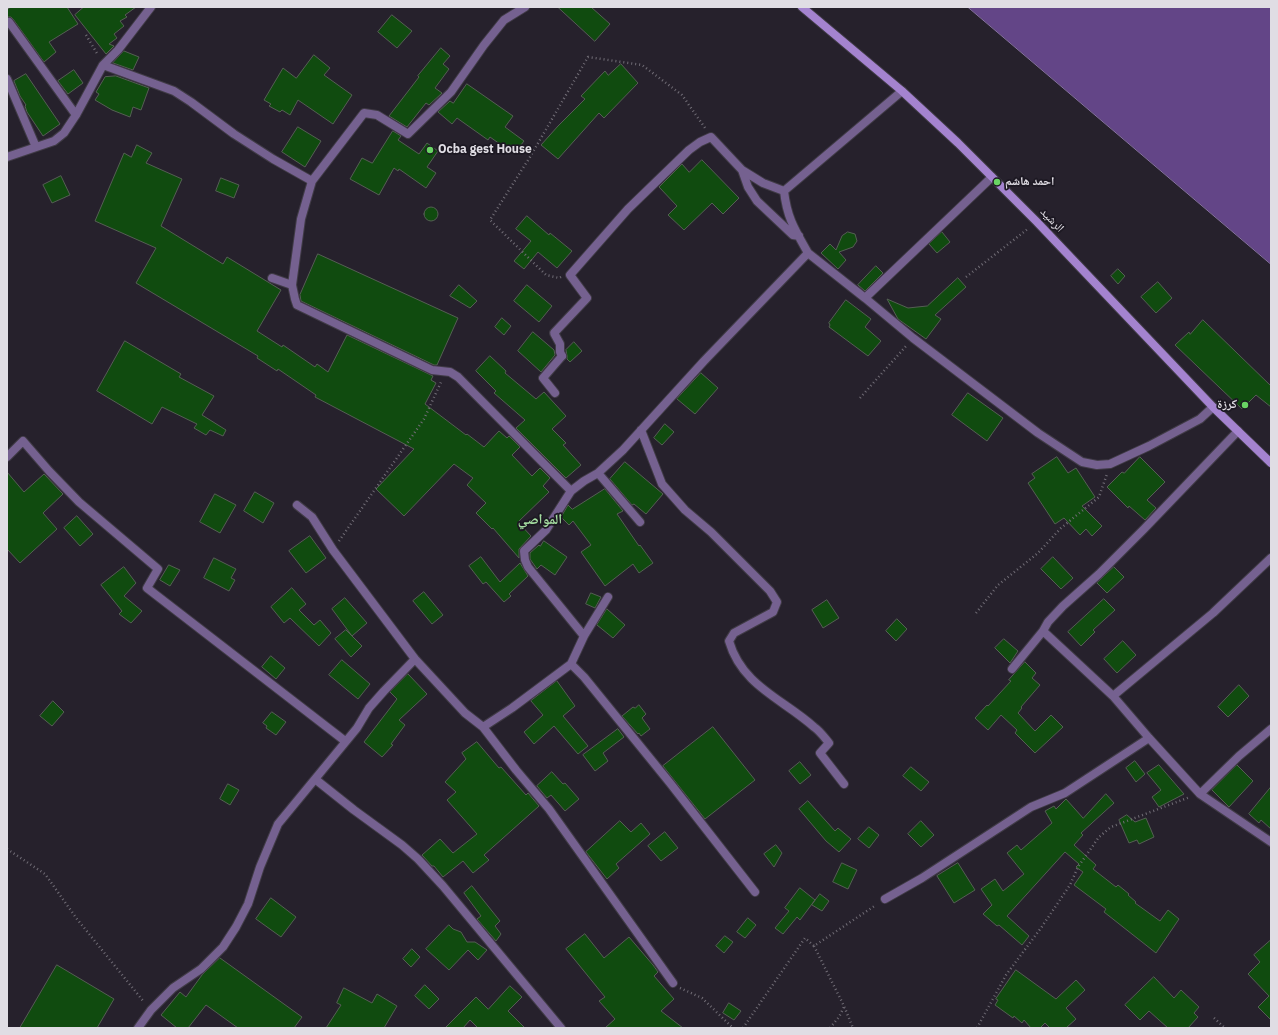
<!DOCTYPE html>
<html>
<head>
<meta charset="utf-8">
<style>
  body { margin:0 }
  #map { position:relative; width:1278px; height:1035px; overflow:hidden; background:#26212c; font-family:"IBM Plex Sans",sans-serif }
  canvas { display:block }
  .frame { position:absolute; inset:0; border:8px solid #e0dde4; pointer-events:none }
</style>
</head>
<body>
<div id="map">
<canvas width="1278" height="1035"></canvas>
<div class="frame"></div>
</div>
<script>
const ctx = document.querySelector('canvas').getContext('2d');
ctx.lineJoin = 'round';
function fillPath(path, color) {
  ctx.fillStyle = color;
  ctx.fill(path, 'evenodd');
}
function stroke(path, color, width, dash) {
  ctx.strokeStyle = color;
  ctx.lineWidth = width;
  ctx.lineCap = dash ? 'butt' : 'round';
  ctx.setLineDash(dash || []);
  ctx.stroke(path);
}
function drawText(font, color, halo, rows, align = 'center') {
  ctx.font = font + ' "IBM Plex Sans","Noto Naskh Arabic",sans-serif';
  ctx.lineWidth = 3.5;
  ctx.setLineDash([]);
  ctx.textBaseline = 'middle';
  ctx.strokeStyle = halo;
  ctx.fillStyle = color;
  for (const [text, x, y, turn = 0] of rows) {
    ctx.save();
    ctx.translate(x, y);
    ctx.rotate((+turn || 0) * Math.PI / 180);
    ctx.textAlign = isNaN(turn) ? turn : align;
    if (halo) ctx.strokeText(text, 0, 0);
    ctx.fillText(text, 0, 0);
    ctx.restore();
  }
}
const water = new Path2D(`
  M 968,7 L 1271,7 L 1271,264 Z`);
fillPath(water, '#634587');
stroke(water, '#8873a3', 1);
const building = new Path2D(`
  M 11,7 L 67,7 L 78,24 L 49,42 L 56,52 L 44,62 L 13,19 L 11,17 L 7,17 L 7,10 Z
  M 84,7 L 136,7 L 125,15 L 127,17 L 120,21 L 124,26 L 114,34 L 117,38 L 109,44 L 114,46 L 106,54 L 75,15 Z
  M 558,7 L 591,7 L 610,24 L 595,41 Z
  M 392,15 L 412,31 L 397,48 L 378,32 Z
  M 441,48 L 450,56 L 443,64 L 449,69 L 435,88 L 442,93 L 429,105 L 426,103 L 407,127 L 389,116 L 419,77 L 418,76 Z
  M 124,51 L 139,57 L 133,70 L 113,63 Z
  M 314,55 L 330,68 L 324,75 L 352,95 L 333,124 L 298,100 L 290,115 L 282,110 L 280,112 L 269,106 L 271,104 L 264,100 L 283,68 L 296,78 Z
  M 621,64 L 638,83 L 604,118 L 599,113 L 558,159 L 541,145 L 558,126 L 585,99 L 581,96 L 605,71 L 608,75 Z
  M 74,70 L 83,83 L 68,94 L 58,81 Z
  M 26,74 L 60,124 L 43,136 L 27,112 L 25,106 L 26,105 L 20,96 L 14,81 Z
  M 116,76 L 149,88 L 141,110 L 133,107 L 130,117 L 112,110 L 95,100 L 99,94 L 96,92 L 105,77 Z
  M 467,84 L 513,116 L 505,127 L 524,141 L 514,154 L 490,137 L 488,140 L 457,118 L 452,124 L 438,112 L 450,101 L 453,103 Z
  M 298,127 L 321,141 L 305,167 L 282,152 Z
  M 393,131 L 401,136 L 398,140 L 419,154 L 427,143 L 438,151 L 427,167 L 436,173 L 426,188 L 399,169 L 398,171 L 394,168 L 379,195 L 350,179 L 362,158 L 372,163 Z
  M 137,145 L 152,153 L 146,163 L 182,179 L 161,226 L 223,264 L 227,257 L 281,290 L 257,331 L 282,347 L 283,345 L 315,367 L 317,364 L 328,372 L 347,335 L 433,376 L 431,380 L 436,383 L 425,404 L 466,435 L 467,434 L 484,447 L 499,431 L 507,438 L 509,436 L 520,447 L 512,455 L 532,476 L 540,468 L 550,478 L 543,486 L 549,492 L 518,522 L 531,536 L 519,549 L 519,558 L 493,528 L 492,529 L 476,513 L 486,503 L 467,485 L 473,478 L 454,464 L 404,516 L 376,489 L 414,449 L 315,397 L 316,395 L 278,369 L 277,371 L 257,358 L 258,356 L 136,283 L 156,248 L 95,221 L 124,153 L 131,157 Z
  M 702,160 L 739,198 L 723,214 L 712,203 L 684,230 L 668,215 L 677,206 L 659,187 L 682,164 L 689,172 Z
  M 61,176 L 70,195 L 52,203 L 43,185 Z
  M 221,178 L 239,185 L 234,198 L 216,191 Z
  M424 214a7 7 0 1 1 14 0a7 7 0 1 1-14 0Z
  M 527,216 L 549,235 L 550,233 L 572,251 L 557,268 L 538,252 L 524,269 L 514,261 L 531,241 L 516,229 Z
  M 848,232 L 855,234 L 857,241 L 853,247 L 839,252 L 846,260 L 838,269 L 821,253 L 830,244 L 836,250 L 842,236 Z
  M 942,232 L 950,242 L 937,253 L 929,244 Z
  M 318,254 L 458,318 L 437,365 L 434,365 L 301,301 L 300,295 Z
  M 876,266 L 883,273 L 865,291 L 858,285 Z
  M 1118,269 L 1125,276 L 1118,284 L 1111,276 Z
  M 958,278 L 966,287 L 935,315 L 941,319 L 926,339 L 898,319 L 887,299 L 908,308 L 927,306 Z
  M 1158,282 L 1172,298 L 1156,313 L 1141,297 Z
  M 459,285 L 477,301 L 470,308 L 450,296 Z
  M 527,285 L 552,306 L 539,322 L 514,301 Z
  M 846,300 L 871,319 L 865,327 L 881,341 L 868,356 L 829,327 L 830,325 L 829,323 Z
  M 502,318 L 511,326 L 504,335 L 495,327 Z
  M 1203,320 L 1271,386 L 1271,407 L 1256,395 L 1242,409 L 1175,345 L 1189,332 L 1190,334 Z
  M 533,332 L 554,350 L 555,355 L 541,372 L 518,351 Z
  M 125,341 L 181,374 L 179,377 L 214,396 L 202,415 L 226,430 L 223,436 L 210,430 L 206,435 L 194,428 L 197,424 L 162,407 L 152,424 L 97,391 Z
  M 574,342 L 582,351 L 570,362 L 567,359 L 567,356 L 566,350 Z
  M 490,356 L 506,371 L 505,373 L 536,399 L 544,392 L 566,416 L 552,429 L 566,443 L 563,445 L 581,465 L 566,478 L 516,428 L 525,420 L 494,393 L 496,391 L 476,371 Z
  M 701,373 L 718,388 L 695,414 L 677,399 Z
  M 968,393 L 1003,418 L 987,441 L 952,415 Z
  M 665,424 L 674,432 L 662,445 L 654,438 Z
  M 1057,457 L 1068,473 L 1076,468 L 1095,497 L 1082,506 L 1102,526 L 1092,536 L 1086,529 L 1080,535 L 1064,518 L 1055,524 L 1028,483 L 1035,478 L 1032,474 Z
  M 1140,457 L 1165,482 L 1147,500 L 1156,508 L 1145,520 L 1129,506 L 1128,508 L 1107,487 L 1122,472 L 1124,473 Z
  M 625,462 L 663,494 L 646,514 L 634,504 L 632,505 L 610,479 Z
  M 7,472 L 24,492 L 44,474 L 63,494 L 43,513 L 57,529 L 20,563 L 7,549 Z
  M 605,489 L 623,511 L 617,514 L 639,546 L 640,545 L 653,563 L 639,573 L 633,564 L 605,586 L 581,552 L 591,545 L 573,521 L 569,525 L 561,517 L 568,505 L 572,509 Z
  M 255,492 L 274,503 L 263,523 L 244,511 Z
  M 215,494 L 236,505 L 220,533 L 200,522 Z
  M 77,516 L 93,534 L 80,546 L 64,528 Z
  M 310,536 L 326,558 L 306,573 L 289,551 Z
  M 544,541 L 567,557 L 555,575 L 541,565 L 537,569 L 530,559 L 530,553 L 539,545 L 540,546 Z
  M 481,557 L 500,582 L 520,563 L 528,576 L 509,594 L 511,596 L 504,602 L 486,582 L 483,584 L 469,566 Z
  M 1053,557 L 1073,578 L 1061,589 L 1041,569 Z
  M 214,558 L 236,569 L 231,578 L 235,580 L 229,591 L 204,578 Z
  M 169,565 L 180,570 L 170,586 L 160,580 Z
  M 124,567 L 136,583 L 124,596 L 142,611 L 131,623 L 119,614 L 122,611 L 101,585 Z
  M 1114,567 L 1124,577 L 1107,593 L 1097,583 Z
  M 292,588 L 306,604 L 299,610 L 314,625 L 320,620 L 331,633 L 319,646 L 290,618 L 284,623 L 271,607 Z
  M 424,592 L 443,615 L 432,624 L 413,601 Z
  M 591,593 L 601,597 L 595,608 L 586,604 Z
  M 345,598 L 367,623 L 352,636 L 332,609 Z
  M 1104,599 L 1115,610 L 1093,630 L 1095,632 L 1081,646 L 1068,632 Z
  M 827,600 L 839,618 L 823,628 L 812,610 Z
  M 607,609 L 625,625 L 613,638 L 597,625 Z
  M 897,619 L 907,629 L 896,641 L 886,631 Z
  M 346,630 L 362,646 L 351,657 L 335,639 Z
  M 1004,639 L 1018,651 L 1010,663 L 995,648 Z
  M 1123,641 L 1136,655 L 1117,673 L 1104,659 Z
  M 271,656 L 285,668 L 276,679 L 262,667 Z
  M 342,660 L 370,684 L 358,699 L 329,675 Z
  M 1025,662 L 1036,673 L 1032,678 L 1040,685 L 1021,707 L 1022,708 L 1018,713 L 1035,731 L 1051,715 L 1063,727 L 1035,753 L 1015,733 L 1017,730 L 1001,715 L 988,730 L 975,718 L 987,705 L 988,706 L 1011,681 L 1009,680 Z
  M 408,674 L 427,694 L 399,720 L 405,725 L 391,744 L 393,745 L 382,757 L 364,742 L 397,699 L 390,692 Z
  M 557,681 L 575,706 L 563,716 L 588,746 L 578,754 L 554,726 L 534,744 L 524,732 L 543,715 L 531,701 Z
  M 1239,685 L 1249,696 L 1228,717 L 1218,707 Z
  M 53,701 L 64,712 L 52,726 L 40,716 Z
  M 639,705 L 646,714 L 642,718 L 650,729 L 641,736 L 639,733 L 638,734 L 622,716 L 633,707 L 635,708 Z
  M 272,712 L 286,722 L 276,735 L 266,728 L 267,726 L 263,723 Z
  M 713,727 L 755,780 L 705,819 L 663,766 Z
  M 618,729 L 624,737 L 603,753 L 608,761 L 595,771 L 583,755 Z
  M 477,742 L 499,768 L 501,767 L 526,795 L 528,793 L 539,806 L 484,855 L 489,860 L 473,873 L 463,861 L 443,877 L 434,866 L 432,866 L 422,855 L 440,839 L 453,853 L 477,834 L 447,800 L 456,792 L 445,782 L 466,759 L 462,753 Z
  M 1135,761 L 1145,774 L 1136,782 L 1126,768 Z
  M 800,762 L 811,775 L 800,784 L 789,771 Z
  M 1159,765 L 1184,794 L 1159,807 L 1152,797 L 1161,790 L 1147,773 Z
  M 1237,765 L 1253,781 L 1229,807 L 1212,790 Z
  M 911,767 L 929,782 L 921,791 L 903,776 Z
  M 552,772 L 563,784 L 565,783 L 579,799 L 565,811 L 551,795 L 547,798 L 537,786 Z
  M 228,784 L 239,790 L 230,805 L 220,799 Z
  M 1271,787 L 1271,829 L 1261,820 L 1259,823 L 1249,814 Z
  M 1106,794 L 1114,803 L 1081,833 L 1083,835 L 1074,845 L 1096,865 L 1093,869 L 1116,887 L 1118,885 L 1129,894 L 1128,895 L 1136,902 L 1135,903 L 1160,921 L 1168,910 L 1179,919 L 1156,953 L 1104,912 L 1106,909 L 1074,885 L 1083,872 L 1076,867 L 1079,864 L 1065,852 L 1007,916 L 1029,936 L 1022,945 L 999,925 L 997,926 L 983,914 L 992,905 L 981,889 L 995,879 L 1003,891 L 1024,874 L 1007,853 L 1017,845 L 1021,850 L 1052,823 L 1045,811 L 1054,806 L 1056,809 L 1066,799 L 1083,818 Z
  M 808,801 L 835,831 L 838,828 L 851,839 L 839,852 L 826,841 L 799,809 Z
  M 1127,815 L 1135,822 L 1146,818 L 1154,837 L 1139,844 L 1137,840 L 1129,843 L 1119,820 Z
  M 620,821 L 631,832 L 641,823 L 650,834 L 616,864 L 619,868 L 607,879 L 586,852 Z
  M 921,821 L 934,835 L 921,847 L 908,834 Z
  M 869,827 L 879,835 L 869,848 L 858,839 Z
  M 665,832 L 678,848 L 661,861 L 648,846 Z
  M 776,845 L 782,853 L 774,867 L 764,854 Z
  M 842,863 L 857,870 L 848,889 L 833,882 Z
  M 958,863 L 975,890 L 954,903 L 937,876 Z
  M 472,886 L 500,921 L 495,926 L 501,934 L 496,941 L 477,919 L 481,916 L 464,893 Z
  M 800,888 L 815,900 L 800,920 L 797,917 L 783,934 L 775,928 L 789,911 L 785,908 Z
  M 820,894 L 829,901 L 822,911 L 812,905 Z
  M 271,898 L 296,917 L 281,937 L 256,919 Z
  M 748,918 L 756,925 L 745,938 L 737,932 Z
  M 449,925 L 453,929 L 461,932 L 467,942 L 475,942 L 487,950 L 478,960 L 468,950 L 449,970 L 426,949 Z
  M 585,934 L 604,958 L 629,937 L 653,965 L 658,972 L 654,976 L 674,999 L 661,1011 L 683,1028 L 605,1028 L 615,1019 L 599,1001 L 605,997 L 566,949 Z
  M 725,936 L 733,942 L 724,953 L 716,946 Z
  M 1271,940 L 1271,1020 L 1258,1007 L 1269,996 L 1248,974 L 1260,962 L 1254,955 Z
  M 412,949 L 420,957 L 411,967 L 403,959 Z
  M 220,958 L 302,1017 L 294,1028 L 238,1028 L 206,1005 L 188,1028 L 177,1028 L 161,1015 L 180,992 L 186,997 L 202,975 Z
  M 57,965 L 114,999 L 97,1028 L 20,1028 Z
  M 1016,970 L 1056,999 L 1076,980 L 1085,990 L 1066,1008 L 1076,1019 L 1066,1028 L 1050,1028 L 1045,1023 L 1040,1028 L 1031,1028 L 1024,1020 L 1022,1023 L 1014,1016 L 1013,1018 L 995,1005 L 998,1000 L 996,999 Z
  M 1154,977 L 1174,998 L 1181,990 L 1199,1007 L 1194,1013 L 1198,1017 L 1188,1028 L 1168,1028 L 1149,1011 L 1140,1020 L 1125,1005 Z
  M 425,985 L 439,999 L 429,1009 L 415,996 Z
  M 510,986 L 522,997 L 508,1011 L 525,1028 L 478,1028 L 470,1020 L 463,1028 L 445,1028 L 476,997 L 488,1009 Z
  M 344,988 L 372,1003 L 377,994 L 397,1006 L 384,1028 L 326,1028 L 341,1005 L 337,1003 Z
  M 729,1003 L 741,1011 L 734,1020 L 723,1013 Z`);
fillPath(building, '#104b0f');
stroke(building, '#555f54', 1);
const lane = new Path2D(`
  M 555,393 L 543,378 L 562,356`);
const street = new Path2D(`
  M 9,22 L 76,115
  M 103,65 L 174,91 L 191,102 L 234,134 L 273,159 L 312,181
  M 7,79 L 36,147
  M 7,157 L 54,141 L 64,133 L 76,115 L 103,65 L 118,50 L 151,7
  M 742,170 L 748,187 L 757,201 L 793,235 L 799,236
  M 784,191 C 787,218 795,230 808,253
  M 272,278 L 292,285 L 295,299 L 297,305 L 432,370 L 450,372 L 458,377 L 571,491
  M 292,285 L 301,219 L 312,181 L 364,113 L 377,115 L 408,134 L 451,92 L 484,45 L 504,20 L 525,7
  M 865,298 L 913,338 L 1038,433 L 1082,462 L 1097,465 L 1110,464 L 1149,446 L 1200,419 L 1213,407
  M 562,356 L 560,352 L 560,344 L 554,333 L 587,298 L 570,275 L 628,209 L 689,150 L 700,142 L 711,137 L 742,170 L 763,183 L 784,191 L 902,91
  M 641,430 L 662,484 L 685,510 L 711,532 L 770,591 L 777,602 L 773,612 L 734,633 L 729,641 C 742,686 783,699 814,727 C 820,731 824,737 829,743 L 820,753 L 844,784
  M 7,457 L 23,441 L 49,471 L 79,502 L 158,569 L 147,588 L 345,741
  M 598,473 L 640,522
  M 297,505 L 312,517 L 333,550 L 415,659 L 465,713 L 483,727 L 516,770 L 549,809 L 673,983
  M 1043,631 L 1113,696 L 1149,738 L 1200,794 L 1271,842
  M 584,636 L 528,567 L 525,560 L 524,551 L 546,530 L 571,491 L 584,481 L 598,473 L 623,450 L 704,361 L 808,253 L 865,298 L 992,177
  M 571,664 L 584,677 L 670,783 L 755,892
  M 1012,669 L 1043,631 L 1048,622 L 1063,606 L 1099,574 L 1144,529 L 1238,431
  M 1113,696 L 1213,613 L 1271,558
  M 483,727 L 512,708 L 571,664 L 584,636 L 608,597
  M 315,779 L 354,810 L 402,845 L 418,859 L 443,886 L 561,1028
  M 1200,794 L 1239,756 L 1271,729
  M 885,899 L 922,878 L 1031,807 L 1065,793 L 1149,738
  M 138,1028 L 151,1010 L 173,988 L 201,969 L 223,947 L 236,927 L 248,904 L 260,867 L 278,824 L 357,728 L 369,708 L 384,691 L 415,659`);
const secondary = new Path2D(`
  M 802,7 L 902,91 L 958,143 L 1037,222 L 1213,407 L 1271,463`);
stroke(lane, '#403b46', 10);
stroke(street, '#403b46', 10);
stroke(secondary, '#403b46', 10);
stroke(new Path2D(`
  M 86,35 L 98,55
  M 561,277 L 559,278 L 546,275 L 490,220 L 530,157 L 588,57 L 642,65 L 682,95 L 705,128
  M 966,277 L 1029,228
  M 860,398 L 906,346
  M 339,541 L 424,419 L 442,380
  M 976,613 L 998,585 L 1038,553 L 1061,528 L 1099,497 L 1107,474
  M 7,849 L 45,874 L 77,919 L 144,1002
  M 814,946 L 844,1006 L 853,1028
  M 680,988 L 702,998 L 733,1028
  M 1214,1018 L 1225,1028
  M 743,1028 L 805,938 L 814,946 L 876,905
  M 830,1028 L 839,1017 L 844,1007
  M 977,1028 L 1006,975 L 1041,928 L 1070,885 L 1078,867 L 1099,837 L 1111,827 L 1190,797`), '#716d76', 2.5, [1, 3]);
stroke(lane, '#756190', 8);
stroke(street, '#756190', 8);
stroke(secondary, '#a483cf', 8);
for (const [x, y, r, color] of [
  [430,150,4,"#69d464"],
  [997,182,4,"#69d464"],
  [1245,405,4,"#69d464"]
]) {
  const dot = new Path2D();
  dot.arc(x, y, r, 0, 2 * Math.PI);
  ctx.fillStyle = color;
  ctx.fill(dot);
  stroke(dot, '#1c1822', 1.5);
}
drawText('bold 12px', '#e0dde4', '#1c1822', [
  ["Ocba gest House",438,150],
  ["احمد هاشم",1005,182],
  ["كرزة",1237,405,"right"]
], 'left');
drawText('12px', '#e0dde4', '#1c1822', [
  ["الرشيد",1052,220,46]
]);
drawText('bold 14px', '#a3db9f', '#1c1822', [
  ["المواصي",540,520]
]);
</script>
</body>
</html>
